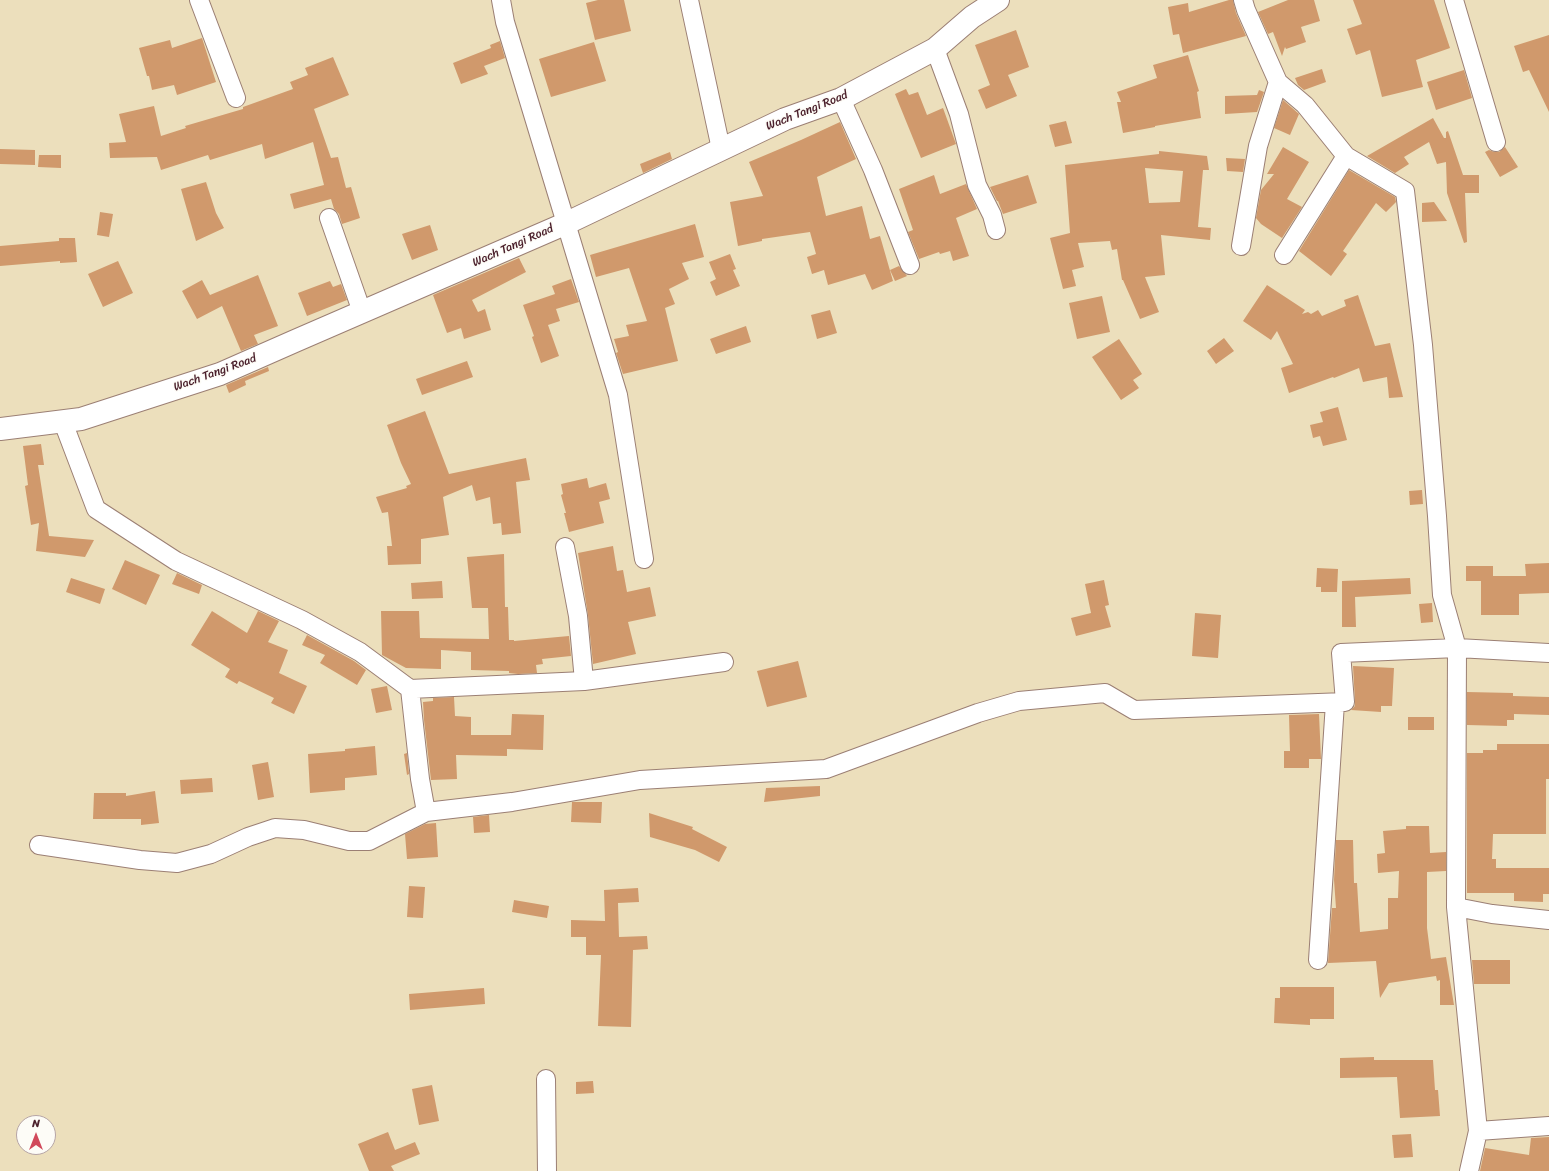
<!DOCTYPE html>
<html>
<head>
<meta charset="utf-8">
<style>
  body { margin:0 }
  #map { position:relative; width:1549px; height:1171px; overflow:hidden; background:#ecdfbc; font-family:Sriracha,sans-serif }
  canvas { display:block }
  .north { position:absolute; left:16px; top:1115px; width:40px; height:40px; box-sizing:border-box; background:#fdfcf7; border:1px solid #b5a4a5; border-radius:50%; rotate:0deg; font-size:11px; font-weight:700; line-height:16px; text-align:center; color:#4a1f2b }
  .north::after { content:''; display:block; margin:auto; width:14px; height:18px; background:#d1495b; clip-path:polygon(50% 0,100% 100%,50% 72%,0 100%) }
</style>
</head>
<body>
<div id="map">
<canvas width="1549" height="1171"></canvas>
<div class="north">N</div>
</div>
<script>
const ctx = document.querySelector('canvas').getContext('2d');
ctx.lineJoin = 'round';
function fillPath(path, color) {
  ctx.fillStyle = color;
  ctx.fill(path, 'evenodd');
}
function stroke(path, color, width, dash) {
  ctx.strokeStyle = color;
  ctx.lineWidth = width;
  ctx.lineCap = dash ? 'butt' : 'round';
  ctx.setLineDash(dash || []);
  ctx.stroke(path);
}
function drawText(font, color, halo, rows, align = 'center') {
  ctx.font = font + ' Sriracha,sans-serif';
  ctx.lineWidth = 3;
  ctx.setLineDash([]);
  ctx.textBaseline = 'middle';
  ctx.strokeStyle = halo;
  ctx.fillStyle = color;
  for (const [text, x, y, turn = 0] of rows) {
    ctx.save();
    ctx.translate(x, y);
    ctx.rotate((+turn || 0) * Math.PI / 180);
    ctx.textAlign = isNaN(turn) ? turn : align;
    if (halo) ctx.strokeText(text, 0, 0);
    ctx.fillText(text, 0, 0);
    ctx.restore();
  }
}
fillPath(new Path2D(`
  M 598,0 L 624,0 L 631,31 L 595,40 L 586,3 Z
  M 1229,0 L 1233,0 L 1236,13 L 1246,36 L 1183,53 L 1179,34 L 1173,35 L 1168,7 L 1188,3 L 1189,12 Z
  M 1288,0 L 1314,0 L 1320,21 L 1301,27 L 1306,42 L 1286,49 L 1285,47 L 1282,56 L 1273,32 L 1268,34 L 1258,12 Z
  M 1353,0 L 1434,0 L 1450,48 L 1416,60 L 1423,87 L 1382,97 L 1370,50 L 1356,55 L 1347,29 L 1362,24 Z
  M 1016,30 L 1029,67 L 1008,75 L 1017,96 L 986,109 L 978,90 L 990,85 L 975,45 Z
  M 1549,35 L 1549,112 L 1529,70 L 1523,72 L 1514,46 Z
  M 202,38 L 216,82 L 177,95 L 174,85 L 152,90 L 149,76 L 147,76 L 139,48 L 170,40 L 172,48 Z
  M 500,41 L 505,58 L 484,66 L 488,74 L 461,84 L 453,63 L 491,48 L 490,45 Z
  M 594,42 L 606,81 L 551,97 L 539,59 Z
  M 1188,55 L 1199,91 L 1197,92 L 1201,118 L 1155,126 L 1155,127 L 1123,133 L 1117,102 L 1121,102 L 1117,92 L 1157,78 L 1153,65 Z
  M 333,57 L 349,95 L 314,109 L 331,158 L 338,157 L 346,188 L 351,187 L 360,218 L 342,224 L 339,214 L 334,209 L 331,199 L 294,209 L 290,194 L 324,185 L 313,142 L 265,159 L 262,144 L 210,160 L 208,155 L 161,170 L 157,157 L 110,158 L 109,143 L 126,142 L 119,114 L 154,106 L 161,136 L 186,128 L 185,126 L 243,109 L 243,107 L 293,89 L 290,82 L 308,75 L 305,68 Z
  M 1322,69 L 1326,82 L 1304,90 L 1298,85 L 1295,78 Z
  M 1464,70 L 1472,98 L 1436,110 L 1427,82 Z
  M 906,89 L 909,95 L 918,92 L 927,115 L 943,108 L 956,144 L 921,158 L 895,94 Z
  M 1259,90 L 1264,92 L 1257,112 L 1225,114 L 1225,96 L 1257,95 Z
  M 1283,100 L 1299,114 L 1290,135 L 1274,128 Z
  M 1433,118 L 1444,138 L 1446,138 L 1446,132 L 1448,131 L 1463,175 L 1479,175 L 1479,193 L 1465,193 L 1467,242 L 1464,243 L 1447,193 L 1446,162 L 1437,164 L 1429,142 L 1404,157 L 1409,164 L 1395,173 L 1367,156 Z
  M 1066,121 L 1072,143 L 1055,147 L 1049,125 Z
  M 840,122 L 856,159 L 817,177 L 826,216 L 862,206 L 870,239 L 880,236 L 893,281 L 872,290 L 865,274 L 828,285 L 824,270 L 812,274 L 807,257 L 816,254 L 810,232 L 762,239 L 762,241 L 738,246 L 730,202 L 763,196 L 749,162 L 801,140 Z
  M 1283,147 L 1309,162 L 1287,199 L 1302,207 L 1282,238 L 1261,224 L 1256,218 L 1261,190 L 1274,174 L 1267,174 Z
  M 1505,147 L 1518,167 L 1500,177 L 1485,152 L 1489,150 L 1494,152 L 1499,152 Z
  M 0,149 L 35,150 L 35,165 L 0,164 Z
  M 1159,151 L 1207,156 L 1209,170 L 1203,170 L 1198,227 L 1211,228 L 1210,240 L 1161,235 L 1165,275 L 1145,277 L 1159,312 L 1140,319 L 1123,280 L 1122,280 L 1117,249 L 1112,250 L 1110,241 L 1078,243 L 1084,267 L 1072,270 L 1076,286 L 1063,289 L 1050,238 L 1070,233 L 1065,165 L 1159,154 ZM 1145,168 L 1183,171 L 1180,202 L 1149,203 Z
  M 670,152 L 672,159 L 643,173 L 640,164 Z
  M 39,155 L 61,155 L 61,168 L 38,167 Z
  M 1226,158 L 1245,159 L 1243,172 L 1227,171 Z
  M 1349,170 L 1395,197 L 1396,202 L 1386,212 L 1376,203 L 1343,251 L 1347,254 L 1331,276 L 1299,251 Z
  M 934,175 L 940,194 L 966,184 L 977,209 L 956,218 L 969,256 L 953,261 L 950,251 L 940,254 L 939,252 L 919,259 L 908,232 L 913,230 L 899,189 Z
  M 1028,175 L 1037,203 L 1003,214 L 998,201 L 997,201 L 990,187 Z
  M 206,182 L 216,213 L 224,228 L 196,241 L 181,189 Z
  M 1434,202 L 1447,221 L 1422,222 L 1422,203 Z
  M 100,212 L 113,214 L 109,237 L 97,235 Z
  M 695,224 L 704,257 L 682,263 L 689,279 L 669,289 L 675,304 L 665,308 L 678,361 L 623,374 L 616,353 L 618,352 L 614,339 L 629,336 L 626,325 L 647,321 L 629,268 L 596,277 L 590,255 Z
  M 430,225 L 438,250 L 412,260 L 402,234 Z
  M 59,238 L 75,238 L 77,262 L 60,263 L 60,261 L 0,266 L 0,246 L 59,241 Z
  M 730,254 L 736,269 L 733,270 L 740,286 L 716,296 L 710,282 L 716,279 L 709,262 Z
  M 519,258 L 526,272 L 472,300 L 478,312 L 485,309 L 491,330 L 464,339 L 461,328 L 447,333 L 433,295 Z
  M 118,261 L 133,293 L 103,307 L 88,274 Z
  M 899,266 L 907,276 L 895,281 L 890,270 Z
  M 258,275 L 278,326 L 254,335 L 258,344 L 241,351 L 222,306 L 197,319 L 182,291 L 202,280 L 210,295 Z
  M 571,279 L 579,302 L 556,309 L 560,321 L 548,325 L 559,356 L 541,363 L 532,337 L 534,336 L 523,305 L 555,294 L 552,286 Z
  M 330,281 L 333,287 L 341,284 L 347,300 L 307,316 L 298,293 Z
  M 1267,285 L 1305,310 L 1302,314 L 1308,312 L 1311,314 L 1318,310 L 1322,316 L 1346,306 L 1344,300 L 1358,295 L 1375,346 L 1390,343 L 1403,397 L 1389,398 L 1387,377 L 1363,382 L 1359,368 L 1334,378 L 1333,377 L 1289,393 L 1281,368 L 1293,364 L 1277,331 L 1271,340 L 1243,321 Z
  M 1102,296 L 1110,332 L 1077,339 L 1069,303 Z
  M 830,310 L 837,333 L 817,339 L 811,315 Z
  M 746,326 L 751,342 L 716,354 L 710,339 Z
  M 1224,338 L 1234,351 L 1216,364 L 1207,351 Z
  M 1119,339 L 1142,374 L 1133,380 L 1139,388 L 1121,400 L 1092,357 Z
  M 467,361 L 473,377 L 422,395 L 416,379 Z
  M 268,367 L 269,371 L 245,381 L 246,385 L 229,393 L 226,385 Z
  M 1338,407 L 1347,440 L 1323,446 L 1320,436 L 1313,438 L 1310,425 L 1323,422 L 1320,412 Z
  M 425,411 L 449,474 L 526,458 L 530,480 L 516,482 L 521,533 L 502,535 L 501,523 L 493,524 L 490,497 L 476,501 L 472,485 L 443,497 L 449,535 L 421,539 L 421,564 L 388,565 L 387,546 L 392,546 L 388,512 L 382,513 L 376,497 L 407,488 L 406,486 L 411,484 L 401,463 L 387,425 Z
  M 41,444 L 44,465 L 38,465 L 49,536 L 94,540 L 85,557 L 36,551 L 39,523 L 31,525 L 25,486 L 28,485 L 23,446 Z
  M 587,478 L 589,488 L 606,483 L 610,499 L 599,502 L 604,523 L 569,532 L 564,513 L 566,513 L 561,495 L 563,494 L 561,484 Z
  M 1422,490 L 1423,504 L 1410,505 L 1409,491 Z
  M 613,546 L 617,571 L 623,570 L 627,592 L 650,587 L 656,616 L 628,622 L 636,654 L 593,664 L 588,615 L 578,553 Z
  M 504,554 L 505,607 L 508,607 L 509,640 L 514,640 L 514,641 L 569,636 L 571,656 L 542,659 L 543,664 L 536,665 L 537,673 L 518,674 L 509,673 L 509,671 L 471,670 L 471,652 L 441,650 L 441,669 L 406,668 L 382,655 L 381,611 L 419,611 L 420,638 L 489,639 L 488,608 L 472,608 L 467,557 Z
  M 125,560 L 160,575 L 146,605 L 112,589 Z
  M 1549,563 L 1549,593 L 1519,594 L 1519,615 L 1481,615 L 1481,581 L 1466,581 L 1466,566 L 1493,566 L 1493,576 L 1526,576 L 1525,564 Z
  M 1317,568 L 1338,569 L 1337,592 L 1321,592 L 1321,587 L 1316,587 Z
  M 177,573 L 202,585 L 199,594 L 172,584 Z
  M 71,578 L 105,589 L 100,604 L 66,592 Z
  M 1410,578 L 1411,594 L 1355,597 L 1356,627 L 1342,627 L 1342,581 Z
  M 1104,580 L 1109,605 L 1105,606 L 1111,627 L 1076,636 L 1071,618 L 1091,613 L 1085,584 Z
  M 442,581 L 443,598 L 412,599 L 411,583 Z
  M 1432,603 L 1433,622 L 1421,623 L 1419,604 Z
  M 212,611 L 247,633 L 258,611 L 279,621 L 268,642 L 288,650 L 279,673 L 307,686 L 294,714 L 271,703 L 274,698 L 239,681 L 237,684 L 225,677 L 230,669 L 191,645 Z
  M 1195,613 L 1221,615 L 1218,658 L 1192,656 Z
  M 307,635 L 354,661 L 366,670 L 357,685 L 320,663 L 325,655 L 302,645 Z
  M 798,661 L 807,697 L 767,707 L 757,671 Z
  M 1353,666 L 1394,668 L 1392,706 L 1381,706 L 1381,712 L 1351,710 L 1355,706 L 1355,701 Z
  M 387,686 L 392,710 L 376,713 L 371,689 Z
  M 1467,692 L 1513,693 L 1513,696 L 1549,697 L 1549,715 L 1514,714 L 1514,720 L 1507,720 L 1507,726 L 1467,725 Z
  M 454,697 L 455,716 L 471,717 L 471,735 L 511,735 L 512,714 L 544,715 L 543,750 L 507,749 L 507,756 L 456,755 L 457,779 L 431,780 L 424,720 L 423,702 L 433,701 L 433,698 Z
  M 1319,714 L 1321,759 L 1309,759 L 1309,768 L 1284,768 L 1284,751 L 1290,751 L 1289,715 Z
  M 1408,717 L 1434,717 L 1434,730 L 1408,730 Z
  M 1497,744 L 1549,744 L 1549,779 L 1546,779 L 1546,834 L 1493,834 L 1492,859 L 1496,859 L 1496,868 L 1549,868 L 1549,894 L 1543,894 L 1543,902 L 1514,901 L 1514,893 L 1467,893 L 1467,753 L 1483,753 L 1483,750 L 1497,750 Z
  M 375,746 L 377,775 L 345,778 L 345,790 L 310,793 L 308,754 L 345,751 L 345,749 Z
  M 407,753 L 409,774 L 407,775 L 404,754 Z
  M 268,762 L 274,797 L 258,800 L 252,765 Z
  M 212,778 L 213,792 L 181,794 L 180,780 Z
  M 820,786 L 820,796 L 764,802 L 766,788 Z
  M 155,791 L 159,823 L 141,825 L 141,819 L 93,819 L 94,793 L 126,793 L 126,796 Z
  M 572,802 L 602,802 L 601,823 L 571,822 Z
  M 649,813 L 693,827 L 692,829 L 727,847 L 719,862 L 695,850 L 650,837 Z
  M 489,815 L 490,832 L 474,833 L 473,817 Z
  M 436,823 L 438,857 L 407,859 L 405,834 L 425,824 Z
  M 1406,826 L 1429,826 L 1430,853 L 1446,852 L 1446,871 L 1427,872 L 1427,928 L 1431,959 L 1446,957 L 1454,1005 L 1440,1005 L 1440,980 L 1437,981 L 1436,976 L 1389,983 L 1380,998 L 1376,961 L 1328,963 L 1332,908 L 1336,908 L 1334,880 L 1336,840 L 1353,840 L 1354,883 L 1357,883 L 1360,932 L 1388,929 L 1388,898 L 1398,898 L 1399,871 L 1378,873 L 1377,854 L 1385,853 L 1383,831 L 1406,829 Z
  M 409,886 L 425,887 L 423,918 L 407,917 Z
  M 638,888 L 639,902 L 618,903 L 619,937 L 647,936 L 648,949 L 633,950 L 631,1027 L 598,1026 L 601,955 L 586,955 L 586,937 L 571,937 L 571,920 L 605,921 L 604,890 Z
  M 514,900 L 549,906 L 547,918 L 512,912 Z
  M 1472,960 L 1510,960 L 1510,984 L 1474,984 Z
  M 1280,987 L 1334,987 L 1334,1019 L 1310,1019 L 1310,1025 L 1274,1023 L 1275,998 L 1280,998 Z
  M 484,988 L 485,1004 L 410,1010 L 409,994 Z
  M 1374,1057 L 1374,1060 L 1433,1060 L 1435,1090 L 1438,1090 L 1440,1116 L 1400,1118 L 1397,1077 L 1340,1078 L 1340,1058 Z
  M 593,1081 L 594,1093 L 576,1094 L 576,1082 Z
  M 432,1085 L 439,1121 L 419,1125 L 412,1089 Z
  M 388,1132 L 395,1150 L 415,1142 L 420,1154 L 391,1166 L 394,1171 L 369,1171 L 358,1144 Z
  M 1411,1134 L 1413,1157 L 1394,1158 L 1392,1135 Z
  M 1549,1137 L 1549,1171 L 1480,1171 L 1485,1148 L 1529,1155 L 1531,1138 Z`), '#d0996c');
const minor = new Path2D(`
  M 199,0 L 236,98
  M 501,0 L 505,22 L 618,395 L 644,559
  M 689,0 L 721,149
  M 1243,0 L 1246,10 L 1278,82 L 1305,105 L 1346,156 L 1405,191 L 1423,345 L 1437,516 L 1442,595 L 1457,648 L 1456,907 L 1492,914 L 1549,920
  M 1454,0 L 1496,142
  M 935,49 L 959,114 L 977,185 L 992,215 L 996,230
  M 841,99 L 873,170 L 910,265
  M 329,218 L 362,312
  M 1241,246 L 1258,146 L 1278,82
  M 1284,255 L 1346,156
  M 63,422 L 96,509 L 176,561 L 302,620 L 360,652 L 410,689 L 420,779 L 426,812 L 512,802 L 640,780 L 826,769 L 978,713 L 1019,701 L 1105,693 L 1134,710 L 1345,702 L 1341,653 L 1457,648 L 1549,653
  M 565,547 L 578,616 L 584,681
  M 410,689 L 584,681 L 724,662
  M 39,845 L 140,860 L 177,863 L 211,854 L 248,837 L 275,828 L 304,830 L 349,841 L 369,841 L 426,812
  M 1456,907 L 1478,1131
  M 1318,960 L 1335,703
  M 546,1079 L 547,1171
  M 1469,1171 L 1478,1131 L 1549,1126`);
const secondary = new Path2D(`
  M 0,429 L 81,419 L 220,374 L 295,341 L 567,223 L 785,119 L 841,99 L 935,49 L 972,17 L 998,0`);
stroke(minor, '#9b7f74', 20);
stroke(secondary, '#9b7f74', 24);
stroke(minor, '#fff', 18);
stroke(secondary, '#fff', 22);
drawText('12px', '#4a1f2b', '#fdfcf7', [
  ["Wach Tangi Road",807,111,-22],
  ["Wach Tangi Road",513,246,-24],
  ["Wach Tangi Road",215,373,-20]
]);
</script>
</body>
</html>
